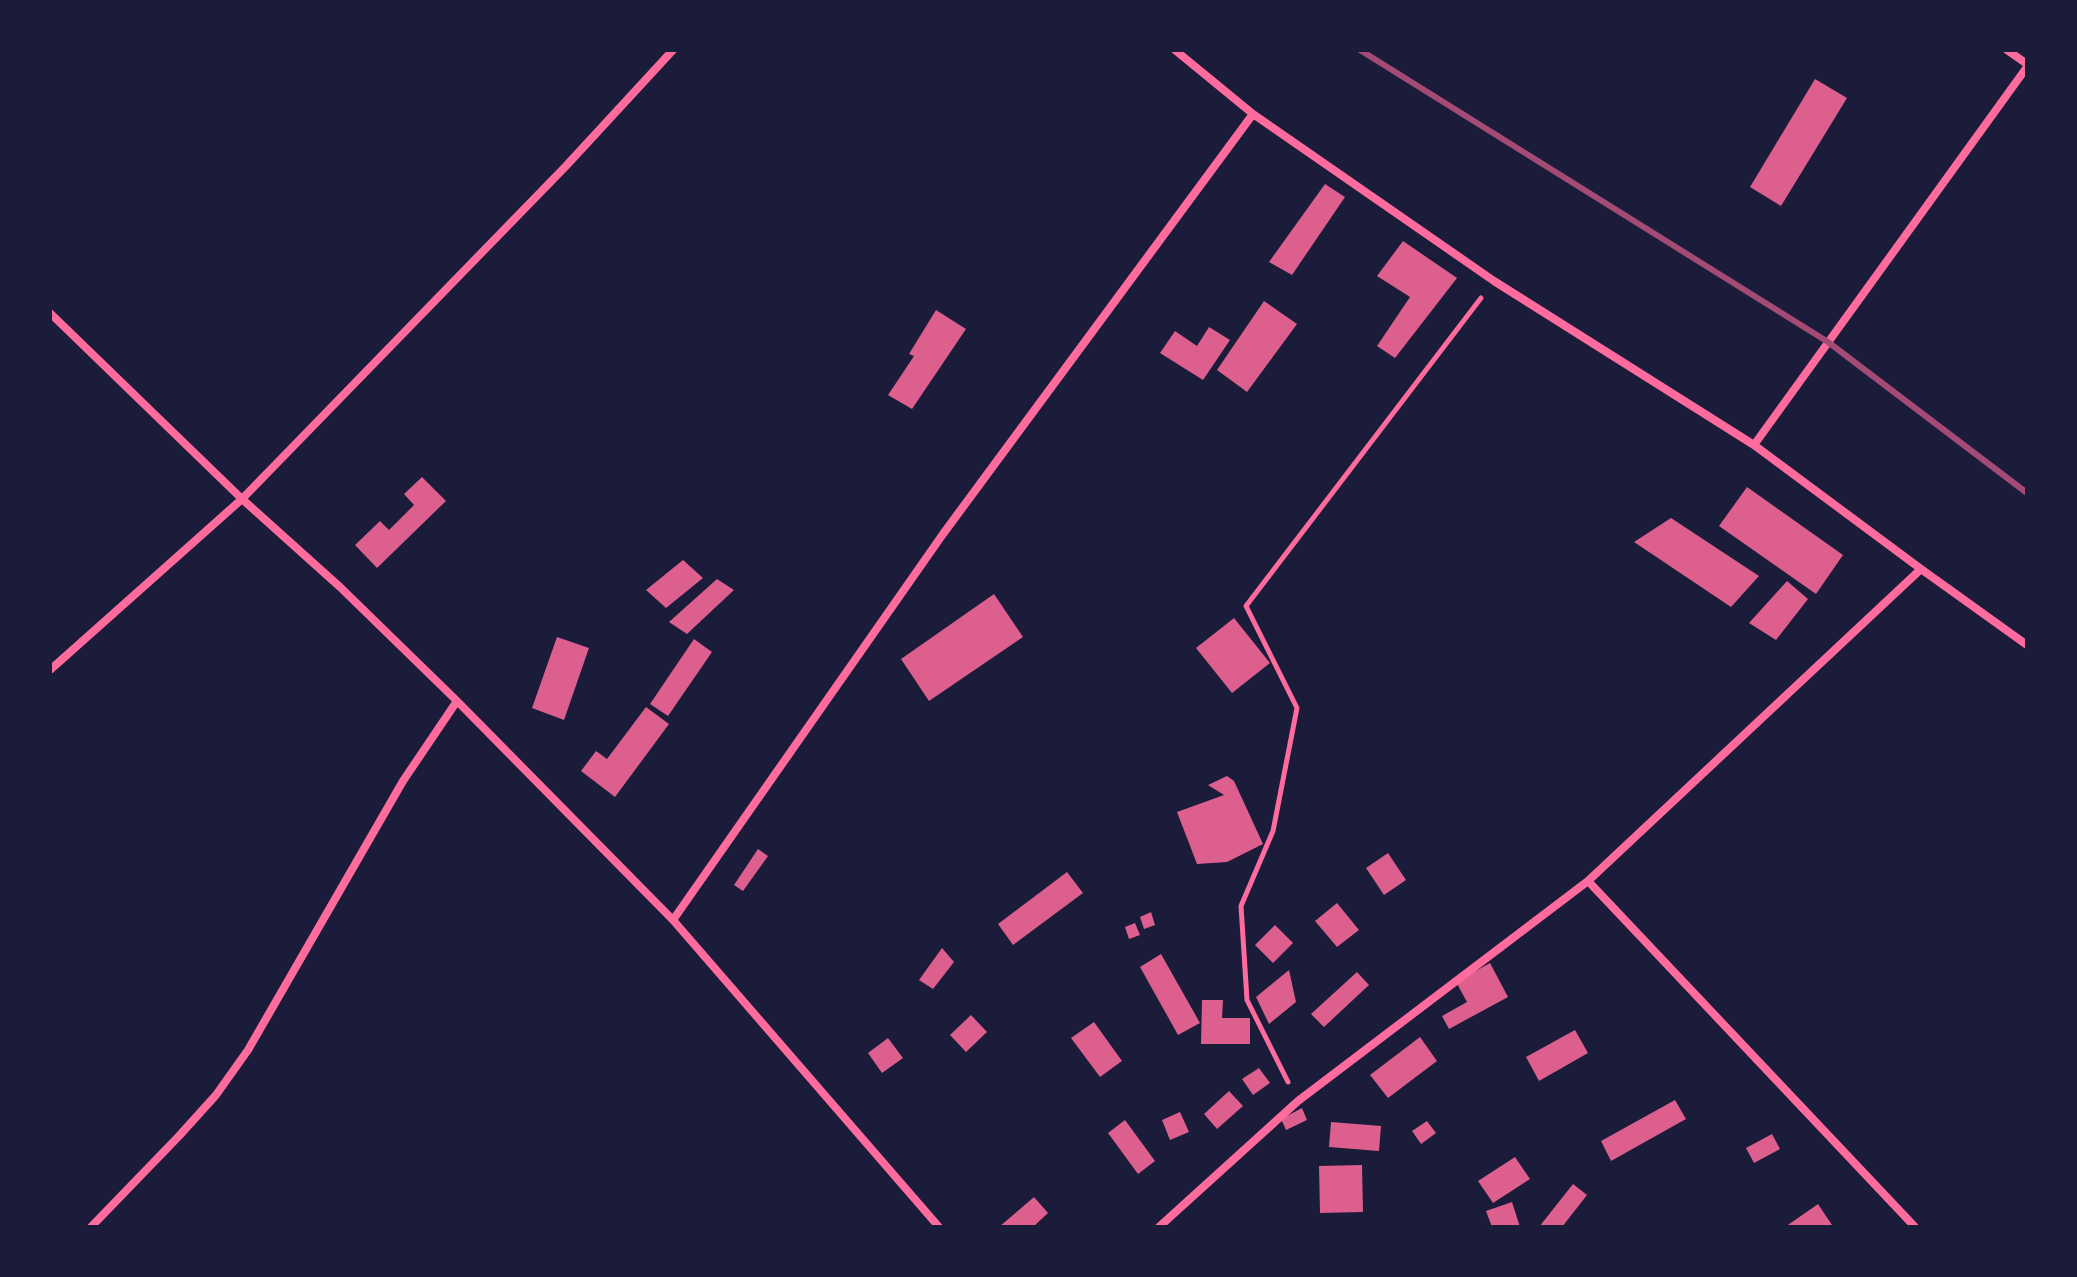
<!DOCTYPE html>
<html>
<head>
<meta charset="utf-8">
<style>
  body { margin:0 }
  #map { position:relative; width:2077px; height:1277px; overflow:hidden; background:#1b1b3a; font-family:Lora,serif }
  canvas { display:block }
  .frame { position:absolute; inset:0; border:52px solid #1b1b3a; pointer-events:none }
</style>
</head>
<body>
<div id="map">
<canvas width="2077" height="1277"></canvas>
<div class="frame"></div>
</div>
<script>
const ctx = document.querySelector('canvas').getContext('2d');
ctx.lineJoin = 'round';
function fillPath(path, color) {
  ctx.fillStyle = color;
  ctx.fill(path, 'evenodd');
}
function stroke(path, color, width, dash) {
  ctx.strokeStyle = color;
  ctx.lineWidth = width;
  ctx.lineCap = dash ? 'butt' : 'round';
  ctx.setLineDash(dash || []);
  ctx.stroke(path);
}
fillPath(new Path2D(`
  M 1815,79 L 1847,98 L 1781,206 L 1750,187 Z
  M 1325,184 L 1345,197 L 1292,275 L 1269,262 Z
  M 1403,241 L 1457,278 L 1395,358 L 1377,346 L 1410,297 L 1377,276 Z
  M 1264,301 L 1297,324 L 1247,392 L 1217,370 Z
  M 936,310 L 966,329 L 912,409 L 888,395 L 914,356 L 909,354 Z
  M 1209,327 L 1230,340 L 1203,380 L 1160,353 L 1175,331 L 1197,346 Z
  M 422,477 L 446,501 L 377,568 L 355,545 L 380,521 L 389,530 L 414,505 L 404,494 Z
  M 1747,487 L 1843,555 L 1816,594 L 1719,526 Z
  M 1671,518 L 1759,576 L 1731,607 L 1634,542 Z
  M 683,560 L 703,578 L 666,608 L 646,590 Z
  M 717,579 L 734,590 L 687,634 L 669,622 Z
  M 1787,581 L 1808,599 L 1776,640 L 1749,623 Z
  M 994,594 L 1023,637 L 929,701 L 901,659 Z
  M 1234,618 L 1270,663 L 1232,693 L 1196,648 Z
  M 557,637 L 589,648 L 564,720 L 532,708 Z
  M 694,639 L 712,652 L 668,716 L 650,704 Z
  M 646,707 L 669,724 L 615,797 L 581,771 L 596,751 L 607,759 Z
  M 1227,776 L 1234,781 L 1263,844 L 1227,862 L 1197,864 L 1177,812 L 1224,795 L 1208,785 Z
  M 758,849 L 768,856 L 743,891 L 734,885 Z
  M 1388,853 L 1406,880 L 1384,895 L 1366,868 Z
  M 1067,872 L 1083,893 L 1013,945 L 998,924 Z
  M 1337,903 L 1359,930 L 1337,947 L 1315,921 Z
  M 1151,912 L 1155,925 L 1144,929 L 1140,917 Z
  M 1135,923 L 1140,935 L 1129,939 L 1125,927 Z
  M 1275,925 L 1293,943 L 1273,963 L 1255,945 Z
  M 942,948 L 954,962 L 933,989 L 919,980 Z
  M 1161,954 L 1200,1023 L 1178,1035 L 1140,967 Z
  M 1490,963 L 1508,997 L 1449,1029 L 1442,1016 L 1467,1002 L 1456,982 Z
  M 1289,970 L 1296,1002 L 1269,1024 L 1256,997 Z
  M 1357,972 L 1369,985 L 1324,1027 L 1311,1014 Z
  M 1202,1000 L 1223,1000 L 1222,1018 L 1250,1018 L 1250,1044 L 1201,1044 Z
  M 971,1015 L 987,1032 L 966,1052 L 950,1035 Z
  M 1094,1022 L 1122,1061 L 1100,1077 L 1071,1038 Z
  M 1575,1030 L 1588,1053 L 1539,1081 L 1526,1057 Z
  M 1420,1037 L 1437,1061 L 1388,1098 L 1370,1075 Z
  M 888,1038 L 903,1058 L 882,1073 L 868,1053 Z
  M 1259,1068 L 1270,1083 L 1253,1095 L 1242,1079 Z
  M 1229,1091 L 1243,1106 L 1217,1129 L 1204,1114 Z
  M 1675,1100 L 1686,1119 L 1611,1161 L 1601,1141 Z
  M 1302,1108 L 1307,1120 L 1286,1130 L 1281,1119 Z
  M 1180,1112 L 1189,1132 L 1170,1140 L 1162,1120 Z
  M 1125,1120 L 1155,1161 L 1138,1174 L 1108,1133 Z
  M 1427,1121 L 1436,1133 L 1421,1144 L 1412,1131 Z
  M 1331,1122 L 1381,1126 L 1379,1151 L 1329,1147 Z
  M 1772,1134 L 1780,1149 L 1754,1163 L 1746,1148 Z
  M 1515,1157 L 1530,1179 L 1493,1203 L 1478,1181 Z
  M 1362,1165 L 1363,1212 L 1320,1213 L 1319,1166 Z
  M 1573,1184 L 1587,1195 L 1562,1227 L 1539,1227 Z
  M 1034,1197 L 1048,1213 L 1033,1227 L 999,1227 Z
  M 1512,1202 L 1520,1227 L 1492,1227 L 1486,1211 Z
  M 1818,1204 L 1832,1225 L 1829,1227 L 1785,1227 Z`), '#dd5f8e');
stroke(new Path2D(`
  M 1288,1082 L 1247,1000 L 1241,906 L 1273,831 L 1297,708 L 1246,606 L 1481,298`), '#ff6b9d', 5);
stroke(new Path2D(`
  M 1175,50 L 1253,114 L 1494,281 L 1754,445 L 1921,569 L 2027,645
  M 2007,50 L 2027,64
  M 50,313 L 242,499 L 340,587 L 457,701 L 673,920 L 939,1227
  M 1754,445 L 2027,67
  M 50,670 L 242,499 L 566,166 L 673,50
  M 1588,881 L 1915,1227
  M 673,920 L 943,534 L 1253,114
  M 91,1227 L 179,1136 L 216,1095 L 248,1050 L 403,781 L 457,701
  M 1159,1227 L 1298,1101 L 1588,881 L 1921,569`), '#ff6b9d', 8);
stroke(new Path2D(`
  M 1360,50 L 1828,342 L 2027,493`), '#a44b75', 6);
</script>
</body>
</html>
